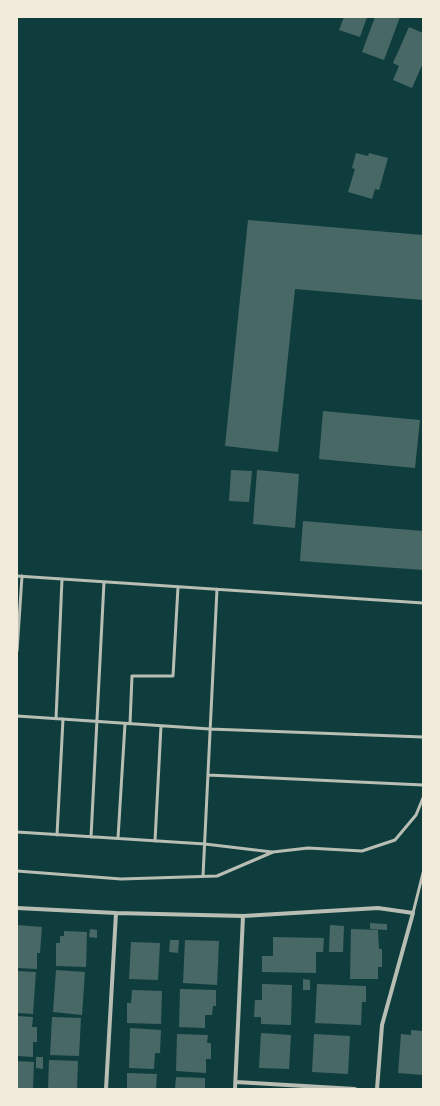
<!DOCTYPE html>
<html>
<head>
<meta charset="utf-8">
<style>
  body { margin:0 }
  #map { position:relative; width:440px; height:1106px; overflow:hidden; background:#0f3d3e; font-family:Jost,sans-serif }
  canvas { display:block }
  .frame { position:absolute; inset:0; border:18px solid #f1e9da; pointer-events:none }
</style>
</head>
<body>
<div id="map">
<canvas width="440" height="1106"></canvas>
<div class="frame"></div>
</div>
<script>
const ctx = document.querySelector('canvas').getContext('2d');
ctx.lineJoin = 'round';
function fillPath(path, color) {
  ctx.fillStyle = color;
  ctx.fill(path, 'evenodd');
}
function stroke(path, color, width, dash) {
  ctx.strokeStyle = color;
  ctx.lineWidth = width;
  ctx.lineCap = dash ? 'butt' : 'round';
  ctx.setLineDash(dash || []);
  ctx.stroke(path);
}
fillPath(new Path2D(`
  M 344,17 L 367,17 L 360,37 L 339,30 Z
  M 375,17 L 400,17 L 384,60 L 362,52 Z
  M 409,27 L 423,33 L 423,63 L 412,88 L 393,80 L 399,66 L 393,63 Z
  M 356,153 L 368,156 L 369,153 L 388,158 L 379,190 L 375,189 L 372,199 L 348,192 L 355,169 L 352,168 Z
  M 248,220 L 423,235 L 423,300 L 295,289 L 278,452 L 225,446 Z
  M 323,411 L 420,420 L 415,468 L 319,459 Z
  M 231,470 L 252,471 L 249,502 L 229,501 Z
  M 257,470 L 299,474 L 295,528 L 253,524 Z
  M 303,521 L 423,531 L 423,570 L 300,561 Z
  M 370,923 L 387,924 L 387,930 L 370,929 Z
  M 17,925 L 42,927 L 40,953 L 37,953 L 37,969 L 17,968 Z
  M 330,925 L 344,926 L 343,952 L 329,952 Z
  M 90,929 L 97,930 L 97,938 L 89,937 Z
  M 351,929 L 378,930 L 379,949 L 382,949 L 382,967 L 378,967 L 378,979 L 350,979 Z
  M 64,931 L 87,932 L 86,967 L 56,966 L 56,943 L 60,943 L 60,936 L 64,936 Z
  M 273,937 L 324,938 L 323,952 L 316,952 L 316,973 L 262,972 L 262,956 L 273,956 Z
  M 170,940 L 179,940 L 178,953 L 169,952 Z
  M 185,940 L 219,941 L 217,985 L 183,983 Z
  M 131,942 L 160,943 L 158,980 L 129,979 Z
  M 56,970 L 85,972 L 82,1015 L 53,1012 Z
  M 17,971 L 36,972 L 33,1014 L 17,1013 Z
  M 303,979 L 310,980 L 310,990 L 303,990 Z
  M 262,984 L 292,985 L 291,1025 L 261,1024 L 261,1017 L 254,1017 L 255,1000 L 262,1000 Z
  M 317,984 L 366,986 L 366,1002 L 362,1002 L 361,1025 L 315,1023 Z
  M 180,989 L 216,990 L 216,1006 L 213,1006 L 212,1015 L 205,1015 L 205,1028 L 179,1027 Z
  M 132,990 L 162,991 L 161,1024 L 127,1023 L 127,1003 L 131,1003 Z
  M 17,1016 L 33,1017 L 32,1027 L 37,1027 L 37,1042 L 33,1042 L 33,1057 L 17,1056 Z
  M 52,1017 L 81,1018 L 79,1056 L 50,1055 Z
  M 130,1028 L 161,1030 L 160,1053 L 155,1053 L 154,1069 L 129,1068 Z
  M 411,1030 L 423,1031 L 423,1075 L 398,1073 L 401,1034 L 411,1035 Z
  M 261,1033 L 291,1035 L 289,1069 L 259,1068 Z
  M 177,1034 L 208,1035 L 207,1043 L 211,1043 L 211,1059 L 206,1059 L 206,1073 L 176,1071 Z
  M 314,1034 L 350,1036 L 348,1074 L 312,1072 Z
  M 36,1057 L 43,1057 L 43,1069 L 36,1068 Z
  M 49,1060 L 78,1061 L 77,1089 L 48,1089 Z
  M 17,1061 L 34,1062 L 33,1089 L 17,1089 Z
  M 127,1073 L 157,1074 L 156,1089 L 127,1089 Z
  M 176,1077 L 205,1078 L 205,1089 L 175,1089 Z`), '#486865');
stroke(new Path2D(`
  M 17,576 L 423,603
  M 17,651 L 22,576
  M 17,716 L 210,729 L 423,737
  M 56,719 L 62,579
  M 130,724 L 132,676 L 173,676 L 178,587
  M 208,775 L 423,785
  M 17,832 L 205,844 L 272,852
  M 57,835 L 63,719
  M 91,837 L 104,582
  M 118,838 L 125,724
  M 155,841 L 161,726
  M 17,871 L 121,879 L 217,876 L 273,852 L 308,848 L 362,851 L 395,840 L 416,815 L 423,798
  M 203,876 L 217,589
  M 413,913 L 423,873`), '#b8beb3', 3);
stroke(new Path2D(`
  M 17,908 L 116,913 L 243,916 L 378,908 L 413,913 L 382,1025 L 377,1089
  M 236,1082 L 355,1089
  M 106,1089 L 116,913
  M 235,1089 L 243,916`), '#b8beb3', 4);
</script>
</body>
</html>
